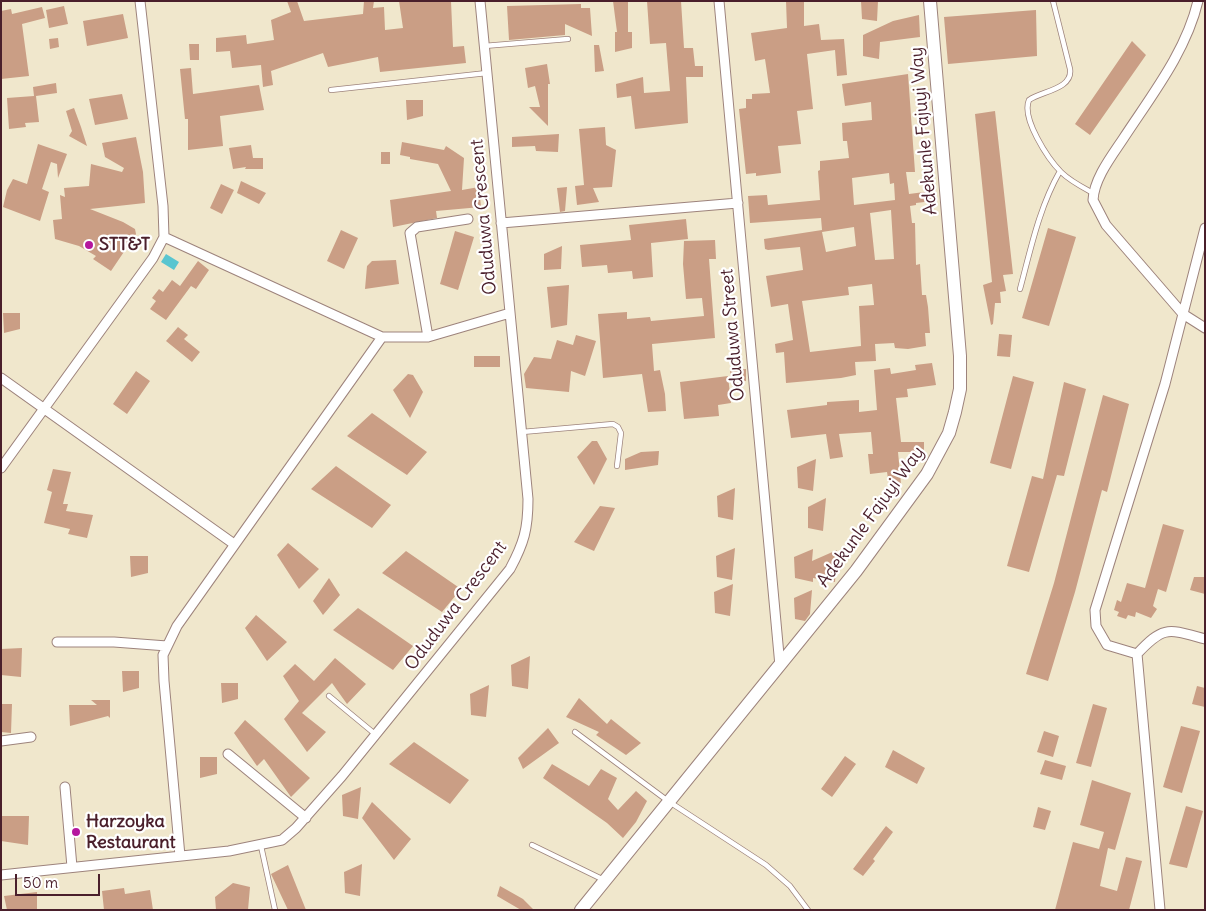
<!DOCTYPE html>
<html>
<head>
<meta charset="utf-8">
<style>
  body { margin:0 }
  #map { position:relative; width:1206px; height:911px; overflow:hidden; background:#f0e7cc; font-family:Delius,sans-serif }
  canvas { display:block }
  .frame { position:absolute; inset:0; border:2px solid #4a1f2b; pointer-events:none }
  .scale { position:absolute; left:15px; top:874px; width:85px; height:22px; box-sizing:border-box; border:2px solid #4a1f2b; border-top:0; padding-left:6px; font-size:15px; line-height:18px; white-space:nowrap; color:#4a1f2b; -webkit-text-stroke:4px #fff; paint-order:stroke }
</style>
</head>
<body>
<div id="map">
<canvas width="1206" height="911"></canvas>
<div class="frame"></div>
<div class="scale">50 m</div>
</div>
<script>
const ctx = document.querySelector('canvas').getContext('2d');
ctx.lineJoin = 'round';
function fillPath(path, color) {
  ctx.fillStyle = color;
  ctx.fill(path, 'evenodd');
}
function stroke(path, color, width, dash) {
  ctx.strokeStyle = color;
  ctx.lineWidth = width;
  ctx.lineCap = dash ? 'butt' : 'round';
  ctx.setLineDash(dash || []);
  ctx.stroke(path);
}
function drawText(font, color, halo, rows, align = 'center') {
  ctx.font = font + ' Delius,sans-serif';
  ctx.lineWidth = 4.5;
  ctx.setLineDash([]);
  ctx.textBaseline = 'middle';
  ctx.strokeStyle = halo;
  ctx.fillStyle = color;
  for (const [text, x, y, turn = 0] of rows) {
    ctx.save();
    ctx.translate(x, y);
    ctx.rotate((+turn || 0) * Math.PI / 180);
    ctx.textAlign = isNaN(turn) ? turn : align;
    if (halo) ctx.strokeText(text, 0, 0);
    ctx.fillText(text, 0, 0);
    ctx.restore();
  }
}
fillPath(new Path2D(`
  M 166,254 L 179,262 L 174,270 L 161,262 Z`), '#59c5d0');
fillPath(new Path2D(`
  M 287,1 L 297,1 L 304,21 L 363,14 L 364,1 L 374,1 L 373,8 L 384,7 L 385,30 L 403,28 L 399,1 L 451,1 L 453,47 L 464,46 L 466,63 L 380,72 L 378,57 L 328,67 L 323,53 L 271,71 L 273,85 L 263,87 L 261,65 L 232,68 L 230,51 L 216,52 L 216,38 L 246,35 L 247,44 L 274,40 L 271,20 L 291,12 Z
  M 613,1 L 628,1 L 628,32 L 632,32 L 632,48 L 615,52 L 615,32 L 617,32 Z
  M 647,1 L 681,1 L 684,48 L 693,48 L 695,66 L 703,66 L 703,77 L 686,77 L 688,123 L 635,129 L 631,96 L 617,98 L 616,84 L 643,77 L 644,93 L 670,91 L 666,43 L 650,44 Z
  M 786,1 L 804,1 L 804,26 L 819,24 L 821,40 L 844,39 L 847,75 L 837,76 L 835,50 L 807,54 L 813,109 L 797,111 L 801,144 L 778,146 L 781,173 L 756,176 L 756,173 L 746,174 L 739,109 L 746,108 L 746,99 L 752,99 L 752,94 L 770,93 L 765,59 L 755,61 L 751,33 L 787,28 Z
  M 861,1 L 878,1 L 877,21 L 862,19 Z
  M 581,4 L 581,8 L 590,8 L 592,36 L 565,24 L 565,35 L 509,40 L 507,6 Z
  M 64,6 L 68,24 L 49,28 L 46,10 Z
  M 42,7 L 45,18 L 22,24 L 29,76 L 1,79 L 1,11 L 11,9 L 12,14 Z
  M 1036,10 L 1037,56 L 948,64 L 944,17 Z
  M 123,14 L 128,38 L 87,46 L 83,21 Z
  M 919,15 L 920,37 L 880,42 L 879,59 L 863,56 L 863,35 L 893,21 Z
  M 58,38 L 59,47 L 50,49 L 49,39 Z
  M 1132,41 L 1146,55 L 1090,135 L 1075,124 Z
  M 189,44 L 199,44 L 199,60 L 190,60 Z
  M 594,45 L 599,45 L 604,71 L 595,72 Z
  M 547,64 L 550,84 L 548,84 L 548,126 L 529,107 L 540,107 L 535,86 L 528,88 L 525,68 Z
  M 191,68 L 193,94 L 259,85 L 264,110 L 220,116 L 223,146 L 188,150 L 188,119 L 185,119 L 180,69 Z
  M 908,74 L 915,172 L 906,172 L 909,194 L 932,191 L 933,201 L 916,203 L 916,205 L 910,206 L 912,223 L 915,223 L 916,265 L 920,264 L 922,295 L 926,295 L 928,307 L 930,333 L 925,333 L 926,346 L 908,349 L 895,348 L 894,343 L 875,344 L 876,361 L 855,362 L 856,375 L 841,378 L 786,383 L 784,352 L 776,353 L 775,344 L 793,340 L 788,304 L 771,307 L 766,276 L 803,270 L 800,247 L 768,250 L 765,249 L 764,239 L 822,230 L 821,218 L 750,223 L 748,196 L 767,195 L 768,205 L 820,200 L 818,171 L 820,170 L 820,161 L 849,158 L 847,141 L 843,141 L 842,123 L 872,120 L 871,102 L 845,106 L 842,84 ZM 889,173 L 890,184 L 894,183 L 895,200 L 854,205 L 852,178 ZM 891,210 L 894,259 L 875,260 L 870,213 ZM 854,227 L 856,246 L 826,252 L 822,232 ZM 872,284 L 874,305 L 859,306 L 861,346 L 810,352 L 802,301 L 849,295 L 848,287 Z
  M 56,83 L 57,93 L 36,96 L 39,122 L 25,123 L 26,127 L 9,129 L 7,98 L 34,96 L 33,87 Z
  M 122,94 L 128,119 L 95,125 L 89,99 Z
  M 406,100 L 423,100 L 423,116 L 407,120 Z
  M 74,108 L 81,127 L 87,146 L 69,136 L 72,131 L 66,111 Z
  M 995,111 L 1013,274 L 1003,275 L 1006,291 L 1000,292 L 1001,303 L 995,303 L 993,324 L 991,325 L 983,285 L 992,282 L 975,114 Z
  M 605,127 L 606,145 L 616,150 L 612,187 L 593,188 L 599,202 L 577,205 L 575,186 L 584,185 L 579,129 Z
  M 559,134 L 558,152 L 536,151 L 535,146 L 512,147 L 512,137 Z
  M 136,137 L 143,172 L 145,203 L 90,209 L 123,222 L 135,229 L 136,234 L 111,271 L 93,259 L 96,256 L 79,246 L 55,239 L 53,220 L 62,219 L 60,195 L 65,197 L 64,188 L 89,186 L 91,164 L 122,172 L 124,168 L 105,157 L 102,143 Z
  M 402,142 L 444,150 L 446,146 L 464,158 L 462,190 L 479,187 L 481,207 L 436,211 L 437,218 L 393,227 L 390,200 L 451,191 L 438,164 L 410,159 L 410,157 L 400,155 Z
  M 38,144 L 67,154 L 58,178 L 57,164 L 51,162 L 42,189 L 49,192 L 40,221 L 3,207 L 7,190 L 13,179 L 27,184 Z
  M 251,145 L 253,158 L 263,158 L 263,169 L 245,169 L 246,167 L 233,169 L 229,148 Z
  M 381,152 L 390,152 L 390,164 L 381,164 Z
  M 241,181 L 266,193 L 259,204 L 237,193 Z
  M 221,184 L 234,190 L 222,214 L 210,208 Z
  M 567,187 L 565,211 L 560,212 L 557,188 Z
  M 686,219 L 688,239 L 651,243 L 653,277 L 633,279 L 632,271 L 608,273 L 607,265 L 582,267 L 580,245 L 631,240 L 629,225 Z
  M 1048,228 L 1076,237 L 1049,326 L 1022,318 Z
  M 341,230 L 358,238 L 344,269 L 327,261 Z
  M 455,231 L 474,237 L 458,290 L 440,284 Z
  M 715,240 L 716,259 L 709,259 L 715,338 L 652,344 L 654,371 L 660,370 L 665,394 L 666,411 L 648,412 L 642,374 L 603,378 L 598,314 L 627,312 L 627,319 L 650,317 L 651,321 L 704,316 L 702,298 L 686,299 L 683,264 L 684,241 Z
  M 562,246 L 561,269 L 544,270 L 544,254 Z
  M 396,260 L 399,284 L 365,289 L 367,266 L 372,261 Z
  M 198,261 L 209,270 L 196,289 L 191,286 L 166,320 L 150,309 L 156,301 L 152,298 L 159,289 L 163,292 L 172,280 L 180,286 Z
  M 569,285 L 567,325 L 551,328 L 547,287 Z
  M 3,313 L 20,313 L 20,329 L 4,333 Z
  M 178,327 L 188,335 L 184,339 L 200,352 L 192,362 L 166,341 Z
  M 999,334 L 1012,335 L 1010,357 L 997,356 Z
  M 576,335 L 596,341 L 585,376 L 571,371 L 569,392 L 526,388 L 524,374 L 534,357 L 551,359 L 557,340 L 573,345 Z
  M 474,356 L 500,356 L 500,367 L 474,367 Z
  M 932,363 L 936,385 L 907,389 L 908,397 L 896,398 L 901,442 L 924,442 L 924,452 L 898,452 L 901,484 L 889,485 L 887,472 L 870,474 L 868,454 L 873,454 L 871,432 L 839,434 L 843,457 L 830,459 L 826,434 L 791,438 L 787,410 L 827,405 L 827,402 L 859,400 L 859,412 L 877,410 L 874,370 L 890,368 L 891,374 L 916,370 L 915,365 Z
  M 746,369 L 746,381 L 731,382 L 730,370 Z
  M 136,371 L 150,381 L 127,414 L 113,404 Z
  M 408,374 L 413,375 L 423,392 L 410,418 L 393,390 Z
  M 728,376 L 731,403 L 718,405 L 719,416 L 684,419 L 680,382 Z
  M 1013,376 L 1034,382 L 1011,469 L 990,463 Z
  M 1064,382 L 1086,389 L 1064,476 L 1057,475 L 1029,572 L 1007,566 L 1032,476 L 1043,479 Z
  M 1103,395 L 1129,404 L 1107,492 L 1102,490 L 1075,592 L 1048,681 L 1026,674 L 1054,583 Z
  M 372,413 L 427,452 L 407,475 L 347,436 Z
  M 592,441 L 597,441 L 607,459 L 594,485 L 577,457 Z
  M 659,451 L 658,465 L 625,470 L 625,459 L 641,452 Z
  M 816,459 L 813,491 L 798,488 L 797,467 Z
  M 336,466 L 391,505 L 372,528 L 311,489 Z
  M 53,469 L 71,472 L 63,504 L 68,504 L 66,511 L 93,515 L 87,538 L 68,534 L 70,529 L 44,523 L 52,492 L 47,490 Z
  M 735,488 L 733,520 L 718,517 L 717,496 Z
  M 826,498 L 823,531 L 808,528 L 808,507 Z
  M 600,506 L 615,508 L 594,551 L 574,542 Z
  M 1163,524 L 1184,530 L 1166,592 L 1158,589 L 1153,606 L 1157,609 L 1151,618 L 1136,612 L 1135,617 L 1128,615 L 1126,619 L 1117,616 L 1119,612 L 1114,610 L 1117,600 L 1121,602 L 1127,583 L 1145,588 Z
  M 288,543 L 319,569 L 299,589 L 277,555 Z
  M 735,548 L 732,580 L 717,577 L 716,556 Z
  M 813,549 L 812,561 L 837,550 L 835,582 L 813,578 L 813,582 L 795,578 L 794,557 Z
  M 406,551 L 461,589 L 442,612 L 382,573 Z
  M 130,556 L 148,556 L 148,573 L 131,577 Z
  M 1194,577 L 1205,577 L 1205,594 L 1190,590 Z
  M 329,578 L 340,595 L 323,615 L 313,601 Z
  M 733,584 L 730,616 L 715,613 L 714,592 Z
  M 812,590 L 810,614 L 805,621 L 795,619 L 794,598 Z
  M 358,608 L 413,646 L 393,670 L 333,630 Z
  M 256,615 L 287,642 L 267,661 L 245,628 Z
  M 22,648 L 21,677 L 1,675 L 1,649 Z
  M 530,656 L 528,689 L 512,686 L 511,665 Z
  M 335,658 L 366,684 L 347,704 L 332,683 L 302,713 L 326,732 L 307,752 L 284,719 L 299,701 L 283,676 L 295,664 L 314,681 Z
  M 122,671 L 139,671 L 139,688 L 123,692 Z
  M 221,683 L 238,683 L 238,699 L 222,703 Z
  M 489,685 L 486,717 L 471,715 L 470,694 Z
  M 1197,686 L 1205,688 L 1205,707 L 1192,704 Z
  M 579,698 L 607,724 L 611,719 L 641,743 L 626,755 L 596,735 L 599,732 L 566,717 Z
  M 91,700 L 110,700 L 110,718 L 108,716 L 70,726 L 69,705 L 97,705 Z
  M 1,704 L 12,704 L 11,733 L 1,732 Z
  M 1093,704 L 1107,708 L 1091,767 L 1076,763 Z
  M 245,720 L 310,778 L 291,797 L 264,759 L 257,766 L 234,733 Z
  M 1181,726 L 1200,731 L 1182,793 L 1163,787 Z
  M 548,728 L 559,743 L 523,769 L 518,758 Z
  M 1044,731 L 1059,736 L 1053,757 L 1037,752 Z
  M 414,742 L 469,780 L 450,804 L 389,764 Z
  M 893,750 L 925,768 L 917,784 L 885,767 Z
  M 845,756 L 856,764 L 832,797 L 821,789 Z
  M 200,757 L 217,757 L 217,774 L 200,778 Z
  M 1045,760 L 1066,766 L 1062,780 L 1040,774 Z
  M 552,764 L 589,786 L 601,769 L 617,778 L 608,799 L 618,810 L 636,791 L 647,801 L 636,822 L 623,838 L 607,823 L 543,778 Z
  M 1092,780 L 1131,793 L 1115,850 L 1108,848 L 1100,886 L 1117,891 L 1126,857 L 1142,861 L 1129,910 L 1055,910 L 1073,842 L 1099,849 L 1104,832 L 1080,825 Z
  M 361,787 L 358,819 L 343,816 L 342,795 Z
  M 372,802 L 411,839 L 394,860 L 362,818 Z
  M 1186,806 L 1203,811 L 1187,868 L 1169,864 Z
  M 1038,807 L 1051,811 L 1045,830 L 1033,827 Z
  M 1,816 L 29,816 L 28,845 L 1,841 Z
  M 886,826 L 893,832 L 873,859 L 875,861 L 863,876 L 853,869 Z
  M 362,864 L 360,896 L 345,893 L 344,872 Z
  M 288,865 L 306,910 L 288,910 L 271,874 Z
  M 233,883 L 250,887 L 248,910 L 216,910 L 215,897 Z
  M 500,886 L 523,899 L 534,910 L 521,910 L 497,896 Z
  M 124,888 L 125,894 L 150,890 L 153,910 L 104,910 L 102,891 Z
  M 37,892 L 37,910 L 7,910 L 4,896 Z`), '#ca9e85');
const lane = new Path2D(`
  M 1053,1 L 1070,69 C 1073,89 1042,91 1029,100 C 1021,118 1048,159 1061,172 C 1070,181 1082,187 1093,193
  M 484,46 L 568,39
  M 331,90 L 487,73
  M 1020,289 C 1031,248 1039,208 1060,171
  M 522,432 L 613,424 L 618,427 L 621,433 L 617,466
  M 329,696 L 375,734
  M 575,732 L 668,801 L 766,865 L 790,886 L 808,910
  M 532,845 L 604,880
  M 261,846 L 275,910`);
const street = new Path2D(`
  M 719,1 L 780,666
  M 1198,1 C 1186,52 1151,96 1123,139 C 1111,157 1094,179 1093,200 L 1106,225 L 1183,314 L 1205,328
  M 501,223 L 738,203
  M 164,237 L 382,337 L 428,337 L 510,313
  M 428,337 L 410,233 L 417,227 L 468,219
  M 1,378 L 234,544
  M 1,468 L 153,258 L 164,237 L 163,206 L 140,1
  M 57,642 L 114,642 L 167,646
  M 1137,654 L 1107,645 L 1096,626 L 1095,610 L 1165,384 L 1205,228
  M 1,741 L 31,737
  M 228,754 L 306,818
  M 65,787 L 72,867
  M 180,856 L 164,681 L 163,655 L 177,626 L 382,337
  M 1,875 L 229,851 L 282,840 L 296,828 L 342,776 L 510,569 C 524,543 528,529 528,499 L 480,1
  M 1160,910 L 1137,654 C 1164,625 1168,629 1205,639`);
const secondary = new Path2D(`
  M 581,910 L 856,571 L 927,474 L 949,433 L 955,412 L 960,389 L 960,356 L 930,1`);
stroke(lane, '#9d837c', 6);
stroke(street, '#9d837c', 11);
stroke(secondary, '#9d837c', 14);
stroke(lane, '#fff', 4.5);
stroke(street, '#fff', 9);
stroke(secondary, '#fff', 12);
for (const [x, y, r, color] of [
  [89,245,5,"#b5179e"],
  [76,832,5,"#b5179e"]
]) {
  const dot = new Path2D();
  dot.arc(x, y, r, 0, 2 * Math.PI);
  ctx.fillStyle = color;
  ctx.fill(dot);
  stroke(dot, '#fff', 2);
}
drawText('18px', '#4a1f2b', '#fff', [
  ["Adekunle Fajuyi Way",924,131,-95],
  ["Oduduwa Crescent",484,217,-95],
  ["Oduduwa Street",733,335,-95],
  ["Adekunle Fajuyi Way",871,517,-54],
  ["Oduduwa Crescent",456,606,-53]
]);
drawText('bold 18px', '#4a1f2b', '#fff', [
  ["STT&T",99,245],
  ["Harzoyka",86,822],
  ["Restaurant",86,843]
], 'left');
</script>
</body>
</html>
